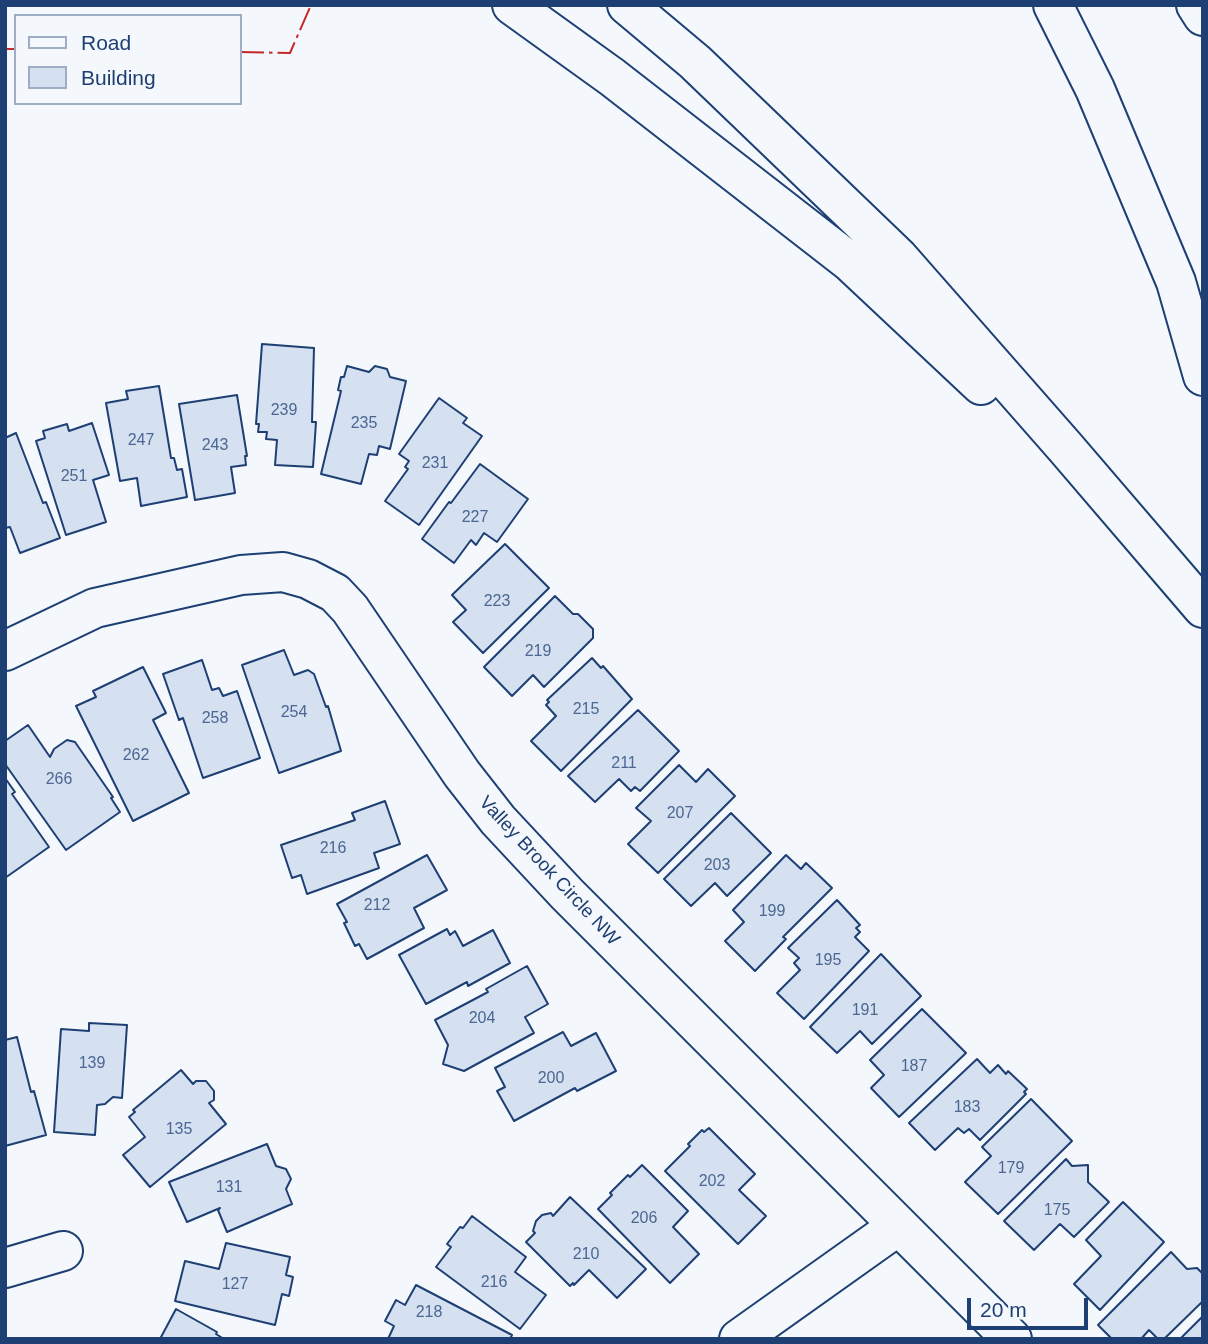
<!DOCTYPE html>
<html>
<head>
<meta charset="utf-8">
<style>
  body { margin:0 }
  #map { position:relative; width:1208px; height:1344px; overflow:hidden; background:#f4f7fb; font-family:Helvetica,sans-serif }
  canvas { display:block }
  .frame { position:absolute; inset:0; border:7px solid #1d3f73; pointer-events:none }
  .legend { position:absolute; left:14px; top:14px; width:228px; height:91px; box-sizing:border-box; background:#f4f7fb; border:2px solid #9eadc5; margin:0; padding:9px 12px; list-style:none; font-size:21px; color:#1d3f73 }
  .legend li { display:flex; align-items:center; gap:14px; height:35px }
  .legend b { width:35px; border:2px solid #9eadc5 }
  .scale { position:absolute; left:967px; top:1298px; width:121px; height:32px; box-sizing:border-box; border:4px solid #1d3f73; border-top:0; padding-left:9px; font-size:21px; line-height:24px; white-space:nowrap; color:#1d3f73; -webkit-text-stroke:5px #f4f7fb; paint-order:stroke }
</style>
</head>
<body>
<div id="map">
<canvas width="1208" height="1344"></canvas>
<div class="frame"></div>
<ul class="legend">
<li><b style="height:9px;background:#f4f7fb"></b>Road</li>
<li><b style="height:19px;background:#d5e0f0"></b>Building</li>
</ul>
<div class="scale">20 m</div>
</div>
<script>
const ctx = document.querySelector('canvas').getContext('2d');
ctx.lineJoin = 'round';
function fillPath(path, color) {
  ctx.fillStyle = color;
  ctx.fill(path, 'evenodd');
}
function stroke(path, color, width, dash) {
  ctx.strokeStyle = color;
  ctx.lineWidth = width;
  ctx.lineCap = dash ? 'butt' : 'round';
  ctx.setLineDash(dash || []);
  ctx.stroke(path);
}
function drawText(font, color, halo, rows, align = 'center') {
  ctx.font = font + ' Helvetica,sans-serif';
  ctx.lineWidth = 5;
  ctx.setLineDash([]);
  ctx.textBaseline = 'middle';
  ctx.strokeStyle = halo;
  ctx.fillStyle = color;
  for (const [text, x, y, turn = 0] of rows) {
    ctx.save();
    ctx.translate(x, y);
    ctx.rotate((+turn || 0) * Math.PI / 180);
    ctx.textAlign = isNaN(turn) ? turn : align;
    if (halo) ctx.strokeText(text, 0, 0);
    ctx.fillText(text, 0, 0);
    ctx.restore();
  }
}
const building = new Path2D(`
  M 262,344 L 314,348 L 312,422 L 316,422 L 313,467 L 275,465 L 277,440 L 266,439 L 267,432 L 258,432 L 259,424 L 256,424 Z
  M 347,366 L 369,372 L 375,366 L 387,369 L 390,377 L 406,381 L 390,449 L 379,446 L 377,455 L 369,454 L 361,484 L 321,474 L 341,391 L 338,390 L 341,377 L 344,377 Z
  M 159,386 L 171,458 L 174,458 L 177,470 L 182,469 L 187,497 L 141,506 L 137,478 L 120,481 L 106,403 L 128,399 L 126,391 Z
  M 237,395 L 247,456 L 245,456 L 246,465 L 231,467 L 235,493 L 195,500 L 179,404 Z
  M 439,398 L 467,418 L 463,423 L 482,436 L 419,525 L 385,501 L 408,469 L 405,467 L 409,461 L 399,454 Z
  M 92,423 L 109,475 L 93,480 L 106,522 L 66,535 L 36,441 L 45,438 L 43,431 L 67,424 L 69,431 Z
  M 16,433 L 43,503 L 46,502 L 60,538 L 20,553 L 10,527 L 5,528 L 5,438 Z
  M 480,464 L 528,499 L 497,542 L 484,533 L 476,545 L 471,540 L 454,563 L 422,539 L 449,502 L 451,503 Z
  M 505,544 L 549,588 L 483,653 L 453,622 L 466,610 L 452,595 Z
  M 555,596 L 573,614 L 578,614 L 593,629 L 593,638 L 544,687 L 533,675 L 512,696 L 484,667 Z
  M 284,650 L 294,675 L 308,670 L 314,674 L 326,707 L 328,706 L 341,751 L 279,773 L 242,665 Z
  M 592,658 L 601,668 L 603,666 L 632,699 L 561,771 L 531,741 L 556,716 L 546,705 L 549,702 L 547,700 Z
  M 202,660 L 212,690 L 219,688 L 223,696 L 237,691 L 260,758 L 203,778 L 183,718 L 179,720 L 163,674 Z
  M 143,667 L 166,713 L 153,720 L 189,793 L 133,821 L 76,706 L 96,697 L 93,691 Z
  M 638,710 L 679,751 L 640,791 L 635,787 L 631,791 L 619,779 L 595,802 L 568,776 Z
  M 28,725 L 50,757 L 54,749 L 67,740 L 75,742 L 113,797 L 111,798 L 120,812 L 66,850 L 5,764 L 5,741 Z
  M 679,765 L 696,782 L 708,769 L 735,796 L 658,873 L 628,844 L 651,821 L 636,808 Z
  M 5,778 L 15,792 L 12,794 L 49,847 L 5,878 Z
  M 385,801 L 400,844 L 374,853 L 379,868 L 307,894 L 301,875 L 292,878 L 281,845 L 355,820 L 352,813 Z
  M 731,813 L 771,853 L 727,896 L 715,883 L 691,906 L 664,879 Z
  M 427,855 L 447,890 L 414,908 L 424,928 L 367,959 L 359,944 L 355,946 L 344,923 L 347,922 L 337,904 Z
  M 786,855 L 801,869 L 806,863 L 832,888 L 783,937 L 786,939 L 755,971 L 725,941 L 744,922 L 733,910 Z
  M 837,900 L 860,925 L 856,928 L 860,932 L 855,937 L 869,951 L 804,1019 L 777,993 L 800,970 L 794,963 L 799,958 L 788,948 Z
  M 447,929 L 450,935 L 455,931 L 463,946 L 493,930 L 510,963 L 468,986 L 467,982 L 426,1004 L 399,955 Z
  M 881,954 L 921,996 L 872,1044 L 860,1031 L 837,1053 L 810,1027 Z
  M 527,966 L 548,1004 L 525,1017 L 534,1033 L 464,1071 L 443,1064 L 448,1045 L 435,1020 L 488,992 L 486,989 Z
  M 922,1009 L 966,1053 L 899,1117 L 871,1088 L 884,1075 L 870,1060 Z
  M 89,1023 L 127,1025 L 122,1098 L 113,1097 L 105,1104 L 97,1105 L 95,1135 L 54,1132 L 61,1029 L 89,1031 Z
  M 563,1032 L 571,1046 L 596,1033 L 616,1071 L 577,1091 L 575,1088 L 514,1121 L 497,1091 L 505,1087 L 495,1068 Z
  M 17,1037 L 31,1092 L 34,1091 L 46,1135 L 5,1146 L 5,1040 Z
  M 977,1059 L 990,1073 L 998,1065 L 1006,1074 L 1008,1071 L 1027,1089 L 1024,1092 L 1026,1094 L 980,1140 L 969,1129 L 964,1133 L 958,1128 L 935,1150 L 909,1123 Z
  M 181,1070 L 193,1084 L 196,1081 L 206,1081 L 214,1091 L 214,1100 L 209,1103 L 226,1124 L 150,1187 L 123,1155 L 145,1137 L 129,1117 L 135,1112 L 133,1110 Z
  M 1031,1099 L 1072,1141 L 998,1214 L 965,1182 L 991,1156 L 982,1147 Z
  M 709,1128 L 755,1174 L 739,1190 L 766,1216 L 738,1244 L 665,1171 L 690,1146 L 688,1144 L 702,1130 L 704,1132 Z
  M 267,1144 L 276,1166 L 286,1169 L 291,1179 L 286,1189 L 292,1204 L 227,1232 L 218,1210 L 220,1208 L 187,1222 L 169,1182 Z
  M 1066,1159 L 1072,1166 L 1088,1165 L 1088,1182 L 1109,1202 L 1074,1237 L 1060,1224 L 1034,1250 L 1004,1221 Z
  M 642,1165 L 688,1211 L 673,1227 L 699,1254 L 670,1283 L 598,1209 L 612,1195 L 610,1193 L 628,1175 L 630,1177 Z
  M 570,1197 L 646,1269 L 617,1298 L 589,1270 L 574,1285 L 573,1283 L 570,1286 L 526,1242 L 535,1233 L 533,1231 L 536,1221 L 542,1215 L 551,1213 L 553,1216 Z
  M 1123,1202 L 1164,1242 L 1100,1310 L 1074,1284 L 1101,1256 L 1086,1240 Z
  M 472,1216 L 526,1257 L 515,1272 L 546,1295 L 520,1329 L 436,1267 L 451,1247 L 447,1244 L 460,1227 L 463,1228 Z
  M 226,1243 L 290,1257 L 286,1275 L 293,1277 L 289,1296 L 282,1294 L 275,1325 L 175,1301 L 185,1261 L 219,1269 Z
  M 1171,1252 L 1187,1269 L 1197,1268 L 1203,1274 L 1203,1301 L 1164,1339 L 1158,1339 L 1149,1330 L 1141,1339 L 1112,1339 L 1098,1325 Z
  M 416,1285 L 512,1335 L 510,1339 L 388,1339 L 394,1326 L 385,1321 L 396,1300 L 405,1305 Z
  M 176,1309 L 217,1332 L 216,1334 L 224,1339 L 160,1339 Z
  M 1203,1316 L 1203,1339 L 1180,1339 Z`);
fillPath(building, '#d5e0f0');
stroke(building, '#1d3f73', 2);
const minor = new Path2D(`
  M 5,651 L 95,608 L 241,575 L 283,572 L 308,579 L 335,593 L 350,609 L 462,774 L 498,820 L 567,894 L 1012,1339
  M 5,1268 L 63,1251
  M 739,1339 L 898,1226`);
const highway = new Path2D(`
  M 512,5 L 612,77 L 850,262 L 981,385
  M 627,5 L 695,62 L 899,258 L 1065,447 L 1203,608
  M 1053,5 L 1095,89 L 1176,282 L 1203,376
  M 1196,5 L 1203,16`);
stroke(minor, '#1d3f73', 42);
stroke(highway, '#1d3f73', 42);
stroke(minor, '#f4f7fb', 38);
stroke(highway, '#f4f7fb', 38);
stroke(new Path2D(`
  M 5,49 L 16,49
  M 240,52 L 290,53 L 311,5`), '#c62828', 2, [24, 5, 3.5, 5]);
drawText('16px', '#4b6792', null, [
  ["239",284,411],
  ["235",364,424],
  ["247",141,441],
  ["243",215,446],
  ["231",435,464],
  ["251",74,477],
  ["227",475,518],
  ["223",497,602],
  ["219",538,652],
  ["215",586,710],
  ["254",294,713],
  ["258",215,719],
  ["262",136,756],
  ["211",624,764],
  ["266",59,780],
  ["207",680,814],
  ["216",333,849],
  ["203",717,866],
  ["212",377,906],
  ["199",772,912],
  ["195",828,961],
  ["191",865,1011],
  ["204",482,1019],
  ["139",92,1064],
  ["187",914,1067],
  ["200",551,1079],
  ["183",967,1108],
  ["135",179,1130],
  ["179",1011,1169],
  ["202",712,1182],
  ["131",229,1188],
  ["175",1057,1211],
  ["206",644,1219],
  ["210",586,1255],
  ["216",494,1283],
  ["127",235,1285],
  ["218",429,1313]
]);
drawText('19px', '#1d3f73', '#f4f7fb', [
  ["Valley Brook Circle NW",549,871,47]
]);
</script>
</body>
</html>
